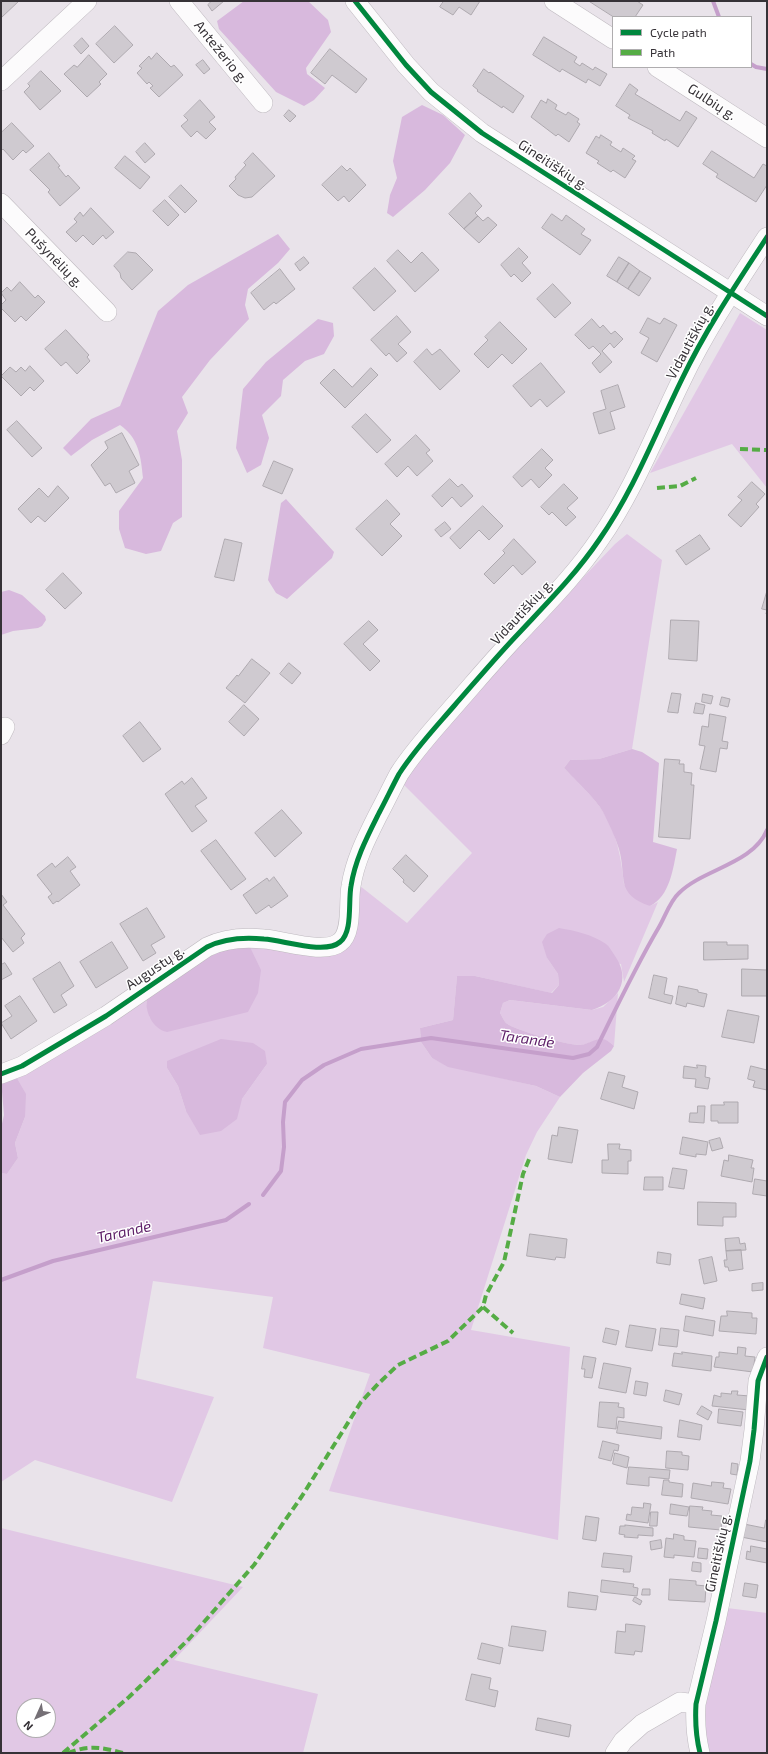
<!DOCTYPE html>
<html>
<head>
<meta charset="utf-8">
<style>
  body { margin:0 }
  #map { position:relative; width:768px; height:1754px; overflow:hidden; background:#e9e3ea; font-family:"Exo 2",sans-serif }
  canvas { display:block }
  .frame { position:absolute; inset:0; border:2px solid #363237; pointer-events:none }
  .legend { position:absolute; left:612px; top:16px; width:140px; height:52px; box-sizing:border-box; background:#fff; border:1px solid #afadaf; margin:0; padding:5px 7px; list-style:none; font-size:12px; color:#363237 }
  .legend li { display:flex; align-items:center; gap:8px; height:20px }
  .legend b { width:20px; border:1px solid #afadaf }
  .north { position:absolute; left:16px; top:1698px; width:40px; height:40px; box-sizing:border-box; background:#fff; border:1px solid #afadaf; border-radius:50%; rotate:225deg; font-size:11px; font-weight:700; line-height:16px; text-align:center; color:#363237 }
  .north::after { content:''; display:block; margin:auto; width:14px; height:18px; background:#757076; clip-path:polygon(50% 0,100% 100%,50% 72%,0 100%) }
</style>
</head>
<body>
<div id="map">
<canvas width="768" height="1754"></canvas>
<div class="frame"></div>
<ul class="legend">
<li><b style="height:5px;background:#00873e"></b>Cycle path</li>
<li><b style="height:5px;background:#55ac45"></b>Path</li>
</ul>
<div class="north">N</div>
</div>
<script>
const ctx = document.querySelector('canvas').getContext('2d');
ctx.lineJoin = 'round';
function fillPath(path, color) {
  ctx.fillStyle = color;
  ctx.fill(path, 'evenodd');
}
function stroke(path, color, width, dash) {
  ctx.strokeStyle = color;
  ctx.lineWidth = width;
  ctx.lineCap = dash ? 'butt' : 'round';
  ctx.setLineDash(dash || []);
  ctx.stroke(path);
}
function drawText(font, color, halo, rows, align = 'center') {
  ctx.font = font + ' "Exo 2",sans-serif';
  ctx.lineWidth = 3;
  ctx.setLineDash([]);
  ctx.textBaseline = 'middle';
  ctx.strokeStyle = halo;
  ctx.fillStyle = color;
  for (const [text, x, y, turn = 0] of rows) {
    ctx.save();
    ctx.translate(x, y);
    ctx.rotate((+turn || 0) * Math.PI / 180);
    ctx.textAlign = isNaN(turn) ? turn : align;
    if (halo) ctx.strokeText(text, 0, 0);
    ctx.fillText(text, 0, 0);
    ctx.restore();
  }
}
fillPath(new Path2D(`
  M 740,313 L 767,330 L 767,488 L 732,444 L 650,473 Z
  M 627,534 L 662,560 L 632,749 L 599,759 L 570,760 L 564,768 C 577,782 592,795 602,810 C 617,832 621,858 624,884 L 650,906 L 658,902 L 624,982 L 621,964 L 547,958 L 558,974 L 559,985 L 551,993 L 475,976 L 457,976 L 453,1020 L 420,1028 L 421,1042 L 432,1058 L 448,1066 L 536,1086 L 560,1097 L 537,1132 L 526,1155 L 471,1330 L 570,1347 L 558,1540 L 329,1491 L 370,1374 L 263,1348 L 273,1297 L 153,1281 L 136,1378 L 214,1397 L 172,1502 L 35,1460 L 1,1482 L 1,1173 L 7,1174 L 18,1158 L 15,1143 L 25,1117 L 15,1075 L 147,997 L 146,1002 L 150,1018 L 249,945 L 329,954 L 355,882 L 407,923 L 472,853 L 401,782 L 476,690 L 615,544 ZM 267,1064 L 242,1099 L 186,1111 L 178,1086 L 167,1068 Z
  M 618,993 L 614,1046 C 601,1033 593,1044 580,1045 C 569,1046 514,1030 506,1023 C 504,1021 502,1016 500,1013 L 503,1003 L 510,1000 L 592,1010 L 603,1007 Z
  M 1,1528 L 243,1587 L 174,1660 L 318,1694 L 303,1753 L 1,1753 ZM 24,1706 L 48,1706 L 48,1730 L 24,1730 Z
  M 727,1608 L 767,1613 L 767,1753 L 710,1753 L 704,1738 L 704,1712 Z`), '#e1c8e5');
fillPath(new Path2D(`
  M 244,1 L 308,1 L 328,20 L 331,32 L 306,68 L 307,74 L 325,88 L 314,100 L 304,106 L 276,92 L 219,29 L 217,21 Z
  M 422,105 L 443,115 L 465,135 L 450,163 L 425,190 L 393,217 L 387,213 L 390,195 L 397,178 L 393,161 L 402,117 Z
  M 278,234 L 290,249 L 278,263 L 248,289 L 245,305 L 249,319 L 210,360 L 182,397 L 188,413 L 177,431 L 182,460 L 182,517 L 173,523 L 161,551 L 146,554 L 125,548 L 119,529 L 119,511 L 143,478 C 141,457 139,438 120,425 L 92,440 L 71,456 L 63,448 L 91,419 L 120,406 L 158,311 L 188,285 Z
  M 318,319 L 333,323 L 334,336 L 324,354 L 305,361 L 283,380 L 281,396 L 262,415 L 269,438 L 261,465 L 247,473 L 236,448 L 243,389 L 266,362 Z
  M 286,499 L 334,552 L 332,558 L 287,599 L 276,593 L 268,580 L 281,503 Z
  M 9,590 L 22,595 L 45,616 L 46,620 L 42,626 L 38,628 L 13,631 L 1,635 L 1,592 Z
  M 632,749 L 642,752 L 659,763 L 653,842 L 677,849 C 673,869 670,896 650,906 C 615,894 627,878 619,849 C 615,836 609,824 603,812 C 596,799 575,780 564,768 L 570,760 L 599,759 Z
  M 559,928 C 576,931 591,934 606,944 C 610,947 612,952 615,956 C 632,980 618,1002 592,1010 L 510,1000 L 503,1003 L 500,1013 C 502,1016 504,1021 506,1023 C 514,1030 570,1046 580,1045 C 595,1043 600,1032 614,1046 L 611,1051 L 583,1073 L 560,1097 L 536,1086 L 448,1067 L 432,1058 L 421,1042 L 420,1028 L 453,1020 L 457,976 L 475,976 L 552,993 L 559,985 L 558,974 L 547,958 L 542,942 L 547,934 Z
  M 249,945 L 261,970 L 258,993 L 248,1012 L 167,1032 C 152,1029 144,1010 147,997 L 202,960 L 232,946 Z
  M 221,1039 L 253,1043 L 265,1051 L 267,1064 L 242,1099 L 237,1119 L 221,1131 L 200,1135 L 186,1111 L 178,1086 L 167,1068 L 167,1061 Z
  M 15,1075 L 26,1094 L 25,1117 L 15,1143 L 18,1158 L 7,1174 L 1,1173 L 1,1128 L 4,1115 L 1,1080 Z`), '#d8b9dd');
stroke(new Path2D(`
  M 713,1 L 719,17
  M 751,64 L 756,67 L 767,69
  M 263,1195 L 281,1171 L 284,1147 L 283,1122 L 285,1102 L 302,1080 L 324,1065 L 361,1049 L 431,1038 L 573,1058 L 589,1054 L 597,1047 C 617,1006 636,966 659,927 C 665,917 670,901 679,893 C 703,869 753,864 767,830
  M 1,1280 L 53,1261 L 226,1220 L 249,1204`), '#c59fcb', 4);
const building = new Path2D(`
  M 1,1 L 19,1 L 2,17 Z
  M 212,1 L 224,1 L 212,11 L 208,5 Z
  M 444,1 L 480,1 L 471,15 L 459,7 L 453,15 L 440,7 Z
  M 589,1 L 637,1 L 643,5 L 635,17 L 614,17 Z
  M 115,26 L 133,45 L 114,63 L 96,44 Z
  M 544,37 L 577,57 L 574,62 L 580,66 L 582,63 L 593,70 L 595,67 L 607,74 L 600,86 L 588,79 L 586,83 L 562,69 L 560,72 L 533,55 Z
  M 82,38 L 89,46 L 81,54 L 74,46 Z
  M 330,49 L 367,79 L 356,93 L 332,75 L 325,84 L 311,73 Z
  M 157,53 L 171,67 L 174,65 L 183,75 L 159,97 L 150,88 L 153,86 L 149,82 L 147,84 L 137,73 L 142,68 L 139,66 L 149,56 L 151,59 Z
  M 89,55 L 107,74 L 99,82 L 101,84 L 87,97 L 64,74 L 74,65 L 77,67 Z
  M 203,60 L 210,69 L 204,74 L 196,65 Z
  M 484,69 L 489,73 L 490,72 L 524,96 L 513,113 L 503,106 L 502,108 L 477,91 L 478,90 L 473,86 Z
  M 41,71 L 61,91 L 40,110 L 24,92 L 30,86 L 28,84 Z
  M 630,84 L 638,90 L 635,94 L 680,121 L 686,111 L 697,118 L 678,147 L 666,139 L 665,141 L 652,133 L 653,131 L 628,118 L 630,115 L 616,106 Z
  M 548,99 L 557,105 L 555,109 L 566,115 L 568,112 L 579,119 L 577,122 L 580,124 L 569,142 L 558,134 L 556,136 L 531,117 L 541,100 L 546,103 Z
  M 200,100 L 215,117 L 209,122 L 216,129 L 206,139 L 197,131 L 191,137 L 181,126 L 188,120 L 184,116 Z
  M 289,110 L 296,116 L 290,122 L 284,116 Z
  M 12,123 L 34,146 L 26,153 L 23,150 L 13,160 L 3,149 L 1,151 L 1,133 Z
  M 601,135 L 612,142 L 610,145 L 621,152 L 623,148 L 635,156 L 632,159 L 636,161 L 625,178 L 613,170 L 611,172 L 597,163 L 599,161 L 586,153 L 596,136 L 599,138 Z
  M 145,143 L 155,154 L 145,163 L 136,152 Z
  M 712,151 L 754,178 L 763,164 L 767,166 L 767,185 L 756,202 L 716,177 L 718,174 L 703,164 Z
  M 49,153 L 60,166 L 58,167 L 66,177 L 68,175 L 80,188 L 60,206 L 48,192 L 50,190 L 30,170 Z
  M 253,153 L 275,176 L 252,197 L 245,198 L 238,195 L 229,186 L 236,179 L 235,177 L 246,165 L 244,163 Z
  M 125,156 L 150,177 L 140,189 L 115,168 Z
  M 342,166 L 347,171 L 350,168 L 366,185 L 349,202 L 344,196 L 338,201 L 322,185 Z
  M 181,185 L 197,201 L 185,213 L 169,197 Z
  M 470,193 L 482,206 L 475,213 L 478,216 L 464,229 L 449,214 Z
  M 165,200 L 179,215 L 168,226 L 153,211 Z
  M 91,208 L 114,232 L 106,239 L 103,235 L 93,245 L 83,235 L 76,242 L 66,232 L 77,222 L 74,219 L 80,212 L 83,216 Z
  M 552,214 L 562,221 L 566,215 L 585,229 L 581,234 L 591,240 L 580,255 L 542,228 Z
  M 478,216 L 483,221 L 488,217 L 497,225 L 479,243 L 464,229 Z
  M 519,248 L 528,257 L 522,263 L 531,273 L 522,282 L 514,274 L 511,277 L 501,265 Z
  M 398,250 L 411,263 L 422,252 L 439,270 L 415,292 L 387,261 Z
  M 128,252 L 136,253 L 153,270 L 132,290 L 121,278 L 120,273 L 114,266 Z
  M 304,257 L 309,263 L 300,271 L 295,264 Z
  M 619,257 L 629,263 L 617,282 L 607,276 Z
  M 629,263 L 640,271 L 628,289 L 617,282 Z
  M 375,268 L 396,291 L 374,311 L 353,288 Z
  M 280,269 L 295,289 L 276,304 L 274,302 L 264,310 L 251,293 Z
  M 640,271 L 651,278 L 639,296 L 628,289 Z
  M 20,282 L 35,298 L 38,295 L 45,302 L 26,321 L 21,316 L 15,322 L 1,308 L 1,305 L 6,300 L 1,293 L 7,287 L 11,291 Z
  M 553,284 L 571,303 L 555,318 L 537,299 Z
  M 397,316 L 411,332 L 398,344 L 407,353 L 397,362 L 389,353 L 386,356 L 371,340 Z
  M 648,318 L 660,324 L 664,318 L 677,325 L 657,362 L 641,353 L 649,338 L 640,333 Z
  M 592,319 L 600,328 L 603,325 L 611,334 L 615,331 L 623,339 L 614,348 L 610,343 L 602,351 L 612,362 L 600,373 L 592,363 L 601,354 L 593,346 L 589,349 L 575,335 Z
  M 500,322 L 527,349 L 512,364 L 502,354 L 488,368 L 474,354 L 488,340 L 485,337 Z
  M 66,330 L 89,355 L 87,357 L 90,361 L 77,374 L 66,362 L 61,366 L 45,349 Z
  M 427,349 L 432,355 L 440,349 L 460,371 L 440,390 L 414,362 Z
  M 541,363 L 565,392 L 547,407 L 540,399 L 531,407 L 513,386 Z
  M 30,366 L 44,381 L 34,391 L 30,387 L 21,396 L 1,376 L 10,367 L 16,372 L 21,367 L 25,371 Z
  M 371,368 L 378,375 L 345,408 L 320,383 L 334,369 L 352,387 Z
  M 618,385 L 625,407 L 610,412 L 615,429 L 599,434 L 593,413 L 606,409 L 601,391 Z
  M 366,414 L 391,440 L 377,453 L 352,427 Z
  M 17,421 L 42,448 L 32,457 L 7,430 Z
  M 122,433 L 139,465 L 129,471 L 135,483 L 116,493 L 110,483 L 105,486 L 91,465 L 108,448 L 105,442 Z
  M 416,435 L 430,450 L 426,453 L 433,461 L 417,476 L 408,466 L 397,477 L 385,464 Z
  M 542,449 L 553,460 L 545,468 L 552,475 L 539,488 L 531,479 L 522,487 L 513,477 Z
  M 274,461 L 293,469 L 282,494 L 263,486 Z
  M 450,479 L 458,487 L 462,484 L 473,496 L 461,507 L 452,497 L 442,507 L 432,496 Z
  M 752,482 L 765,494 L 756,504 L 759,507 L 741,527 L 728,515 L 742,500 L 738,497 Z
  M 564,484 L 578,498 L 567,508 L 576,517 L 566,526 L 552,512 L 549,515 L 541,507 Z
  M 58,486 L 69,498 L 45,522 L 38,516 L 31,523 L 18,509 L 39,488 L 48,497 Z
  M 387,500 L 400,514 L 390,524 L 402,536 L 382,556 L 356,529 Z
  M 483,506 L 503,526 L 489,540 L 479,530 L 460,549 L 450,538 Z
  M 445,522 L 451,529 L 441,537 L 435,530 Z
  M 700,535 L 710,549 L 686,565 L 676,551 Z
  M 225,539 L 242,543 L 234,581 L 215,577 Z
  M 514,539 L 536,562 L 522,575 L 513,565 L 494,584 L 484,574 L 505,553 L 503,551 Z
  M 63,573 L 82,593 L 65,609 L 46,590 Z
  M 767,591 L 767,614 L 766,614 L 767,610 L 762,609 Z
  M 671,620 L 699,621 L 697,661 L 669,659 Z
  M 369,621 L 378,630 L 363,644 L 380,661 L 370,671 L 344,644 Z
  M 252,659 L 270,673 L 245,703 L 226,688 L 237,675 L 238,676 Z
  M 289,663 L 301,673 L 292,684 L 280,674 Z
  M 672,693 L 681,694 L 678,713 L 668,712 Z
  M 703,694 L 713,696 L 711,704 L 702,702 Z
  M 722,697 L 730,699 L 728,707 L 720,705 Z
  M 696,703 L 705,705 L 703,714 L 694,713 Z
  M 244,705 L 259,719 L 244,736 L 229,722 Z
  M 710,714 L 726,717 L 722,741 L 728,742 L 727,749 L 720,748 L 716,772 L 700,769 L 705,746 L 699,745 L 702,726 L 708,727 Z
  M 140,722 L 161,749 L 143,762 L 123,736 Z
  M 665,759 L 680,760 L 679,764 L 684,764 L 684,772 L 692,773 L 691,785 L 694,785 L 690,839 L 659,837 Z
  M 192,778 L 207,798 L 195,806 L 207,821 L 192,832 L 165,794 L 182,781 L 184,784 Z
  M 282,810 L 302,833 L 275,857 L 255,833 Z
  M 216,840 L 246,879 L 231,890 L 201,851 Z
  M 406,855 L 428,876 L 414,892 L 403,882 L 404,880 L 393,869 Z
  M 68,857 L 76,867 L 70,871 L 80,885 L 58,902 L 57,901 L 53,904 L 48,897 L 52,894 L 37,875 L 52,863 L 55,867 Z
  M 274,877 L 288,896 L 271,908 L 269,905 L 256,914 L 243,895 L 267,878 L 269,881 Z
  M 1,894 L 7,902 L 3,905 L 25,934 L 21,938 L 24,943 L 13,952 L 1,937 Z
  M 147,908 L 165,937 L 151,945 L 156,953 L 143,961 L 120,924 Z
  M 112,942 L 128,968 L 96,988 L 80,962 Z
  M 704,942 L 727,942 L 727,945 L 748,945 L 748,959 L 704,960 Z
  M 60,962 L 74,986 L 61,995 L 67,1005 L 54,1013 L 33,979 Z
  M 5,963 L 12,974 L 1,980 L 1,965 Z
  M 742,969 L 767,970 L 767,996 L 742,996 Z
  M 654,975 L 667,978 L 664,994 L 673,996 L 671,1004 L 649,998 Z
  M 679,986 L 698,990 L 698,992 L 707,994 L 704,1007 L 687,1003 L 686,1007 L 676,1004 Z
  M 20,996 L 37,1021 L 11,1039 L 1,1023 L 12,1016 L 5,1006 Z
  M 728,1010 L 759,1016 L 754,1043 L 722,1037 Z
  M 697,1065 L 706,1066 L 705,1077 L 710,1078 L 708,1089 L 695,1087 L 696,1079 L 683,1078 L 684,1066 L 697,1068 Z
  M 751,1066 L 767,1070 L 767,1090 L 753,1087 L 755,1081 L 748,1079 Z
  M 609,1072 L 625,1076 L 622,1087 L 638,1092 L 634,1109 L 601,1099 Z
  M 724,1102 L 738,1102 L 738,1123 L 718,1123 L 718,1121 L 711,1121 L 711,1105 L 724,1105 Z
  M 698,1106 L 705,1106 L 704,1123 L 689,1122 L 690,1113 L 697,1113 Z
  M 559,1127 L 578,1130 L 572,1163 L 548,1159 L 552,1135 L 557,1136 Z
  M 683,1137 L 708,1142 L 706,1155 L 696,1154 L 696,1157 L 680,1154 Z
  M 720,1138 L 723,1148 L 712,1151 L 709,1141 Z
  M 608,1144 L 620,1144 L 619,1149 L 631,1150 L 631,1161 L 628,1161 L 628,1174 L 602,1173 L 602,1160 L 608,1160 Z
  M 729,1155 L 753,1160 L 751,1168 L 754,1168 L 752,1182 L 721,1176 L 724,1160 L 728,1161 Z
  M 673,1168 L 687,1170 L 684,1189 L 669,1187 Z
  M 645,1177 L 663,1177 L 663,1190 L 644,1190 Z
  M 755,1179 L 767,1181 L 767,1196 L 753,1194 Z
  M 698,1202 L 736,1203 L 736,1217 L 723,1217 L 723,1226 L 698,1225 Z
  M 530,1234 L 567,1239 L 565,1258 L 556,1257 L 555,1260 L 527,1256 Z
  M 739,1238 L 740,1244 L 745,1243 L 746,1250 L 726,1251 L 725,1239 Z
  M 741,1250 L 743,1269 L 729,1271 L 728,1267 L 725,1267 L 724,1260 L 727,1260 L 726,1251 Z
  M 658,1252 L 671,1254 L 670,1265 L 657,1263 Z
  M 712,1257 L 717,1281 L 704,1284 L 699,1260 Z
  M 763,1283 L 763,1290 L 752,1291 L 752,1284 Z
  M 682,1294 L 705,1298 L 703,1309 L 680,1304 Z
  M 727,1311 L 752,1313 L 752,1318 L 757,1318 L 756,1334 L 719,1331 L 721,1316 L 727,1316 Z
  M 686,1316 L 715,1321 L 713,1336 L 684,1331 Z
  M 630,1325 L 656,1329 L 652,1351 L 626,1347 Z
  M 606,1328 L 619,1331 L 616,1345 L 603,1342 Z
  M 661,1328 L 679,1330 L 677,1347 L 659,1345 Z
  M 738,1347 L 746,1348 L 745,1356 L 755,1357 L 753,1372 L 714,1367 L 716,1357 L 719,1357 L 719,1352 L 737,1354 Z
  M 682,1352 L 712,1356 L 711,1371 L 672,1366 L 674,1353 L 682,1354 Z
  M 584,1356 L 596,1358 L 592,1378 L 584,1377 L 585,1369 L 582,1369 Z
  M 604,1363 L 631,1368 L 626,1393 L 599,1388 Z
  M 636,1381 L 648,1383 L 646,1396 L 634,1394 Z
  M 666,1390 L 682,1394 L 679,1405 L 664,1401 Z
  M 732,1391 L 738,1391 L 737,1395 L 750,1396 L 749,1410 L 712,1406 L 714,1395 L 721,1397 L 721,1393 L 731,1394 Z
  M 600,1402 L 619,1403 L 618,1407 L 624,1408 L 624,1418 L 617,1417 L 616,1429 L 598,1427 Z
  M 702,1406 L 712,1412 L 708,1420 L 697,1414 Z
  M 719,1409 L 743,1412 L 741,1426 L 718,1423 Z
  M 680,1420 L 702,1425 L 700,1440 L 678,1437 Z
  M 619,1421 L 662,1427 L 661,1439 L 617,1433 Z
  M 603,1441 L 619,1445 L 618,1451 L 614,1450 L 611,1461 L 599,1458 Z
  M 667,1451 L 682,1452 L 682,1455 L 689,1456 L 688,1470 L 666,1468 Z
  M 615,1453 L 629,1457 L 627,1468 L 613,1464 Z
  M 732,1463 L 738,1464 L 737,1475 L 731,1474 Z
  M 629,1467 L 670,1470 L 669,1479 L 649,1477 L 649,1486 L 627,1484 Z
  M 664,1480 L 669,1480 L 669,1482 L 683,1484 L 682,1497 L 662,1495 Z
  M 712,1482 L 724,1483 L 723,1488 L 731,1489 L 728,1504 L 691,1498 L 693,1483 L 711,1486 Z
  M 644,1503 L 651,1504 L 648,1523 L 626,1520 L 627,1514 L 631,1515 L 632,1507 L 643,1508 Z
  M 671,1504 L 689,1507 L 687,1516 L 670,1514 Z
  M 690,1506 L 703,1507 L 702,1510 L 712,1511 L 711,1515 L 722,1516 L 721,1530 L 689,1527 Z
  M 651,1512 L 658,1512 L 657,1526 L 650,1526 Z
  M 586,1516 L 599,1518 L 596,1541 L 583,1539 Z
  M 766,1520 L 767,1520 L 767,1542 L 741,1537 L 744,1524 L 764,1528 Z
  M 625,1525 L 653,1528 L 653,1536 L 638,1535 L 638,1538 L 624,1537 L 625,1535 L 619,1534 L 620,1526 L 625,1526 Z
  M 674,1534 L 684,1536 L 684,1540 L 696,1541 L 694,1557 L 674,1555 L 674,1558 L 664,1557 L 666,1538 L 673,1539 Z
  M 661,1540 L 662,1548 L 651,1550 L 650,1542 Z
  M 751,1546 L 767,1549 L 767,1563 L 746,1559 L 747,1551 L 750,1552 Z
  M 699,1548 L 708,1549 L 707,1559 L 698,1558 Z
  M 604,1553 L 632,1556 L 630,1572 L 623,1572 L 624,1569 L 602,1567 Z
  M 693,1562 L 701,1563 L 701,1572 L 692,1571 Z
  M 670,1579 L 696,1581 L 696,1585 L 706,1586 L 705,1602 L 669,1600 Z
  M 602,1580 L 634,1584 L 633,1587 L 638,1588 L 637,1596 L 601,1592 Z
  M 745,1583 L 758,1585 L 756,1598 L 743,1596 Z
  M 643,1589 L 650,1589 L 650,1595 L 642,1595 Z
  M 569,1592 L 598,1596 L 596,1610 L 568,1607 Z
  M 635,1597 L 642,1601 L 640,1605 L 633,1601 Z
  M 626,1624 L 645,1626 L 642,1652 L 635,1651 L 634,1655 L 615,1653 L 617,1631 L 625,1632 Z
  M 512,1626 L 546,1631 L 543,1651 L 509,1646 Z
  M 482,1643 L 503,1648 L 500,1664 L 478,1659 Z
  M 472,1674 L 491,1678 L 489,1689 L 498,1691 L 495,1707 L 466,1700 Z
  M 538,1718 L 571,1725 L 569,1737 L 536,1730 Z`);
fillPath(building, '#cfcad0');
stroke(building, '#aea9af', 1);
const minor = new Path2D(`
  M 179,1 L 263,103
  M 355,1 L 406,65 L 431,92 L 482,133 L 767,316
  M 554,1 L 613,39
  M 657,67 L 767,138
  M 1,81 L 87,1
  M 1,203 L 107,312
  M 1,735 L 5,727
  M 1,1074 L 22,1066 L 106,1016 L 207,947 C 225,938 244,937 264,939 C 283,940 325,955 340,942 C 353,932 348,902 351,886 C 355,860 367,837 379,813 C 386,800 392,787 399,774 C 415,749 435,728 454,706 C 476,681 497,656 519,633 C 547,603 576,574 599,540 C 634,490 655,434 682,379 C 706,329 737,283 767,237
  M 615,1753 L 623,1741 L 642,1724 L 680,1702 L 696,1704
  M 700,1753 C 696,1737 695,1721 696,1704 L 716,1621 L 750,1461 L 754,1430 L 758,1381 L 767,1357`);
stroke(minor, '#beb9bf', 20);
stroke(minor, '#fcfbfc', 19);
stroke(new Path2D(`
  M 740,449 L 767,450
  M 657,488 L 680,486 L 696,478
  M 483,1307 L 513,1333
  M 63,1753 L 129,1697 L 189,1639 L 254,1565 L 302,1496 L 361,1402 L 379,1383 L 398,1365 L 448,1341 L 483,1307 L 486,1295 L 504,1262 L 523,1174 L 530,1157
  M 68,1753 C 89,1745 101,1747 123,1753`), '#55ac45', 4, [8, 4]);
stroke(new Path2D(`
  M 355,1 L 406,65 L 431,92 L 482,133 L 767,316
  M 1,1074 L 22,1066 L 106,1016 L 207,947 C 225,938 244,937 264,939 C 283,940 325,955 340,942 C 353,932 348,902 351,886 C 355,860 367,837 379,813 C 386,800 392,787 399,774 C 415,749 435,728 454,706 C 476,681 497,656 519,633 C 547,603 576,574 599,540 C 634,490 655,434 682,379 C 706,329 737,283 767,237
  M 700,1753 C 696,1737 695,1721 696,1704 L 716,1621 L 750,1461 L 754,1430 L 758,1381 L 767,1357`), '#00873e', 5);
drawText('14px', '#363237', '#fff', [
  ["Antežerio g.",221,52,51],
  ["Gulbių g.",712,102,33],
  ["Gineitiškių g.",553,165,33],
  ["Pušynėlių g.",54,258,46],
  ["Vidautiškių g.",690,341,-62],
  ["Vidautiškių g.",522,612,-47],
  ["Augustų g.",155,968,-34],
  ["Gineitiškių g.",718,1553,-78]
]);
drawText('italic 15px', '#5f2069', '#fff', [
  ["Tarandė",527,1039,8],
  ["Tarandė",124,1232,-13]
]);
</script>
</body>
</html>
